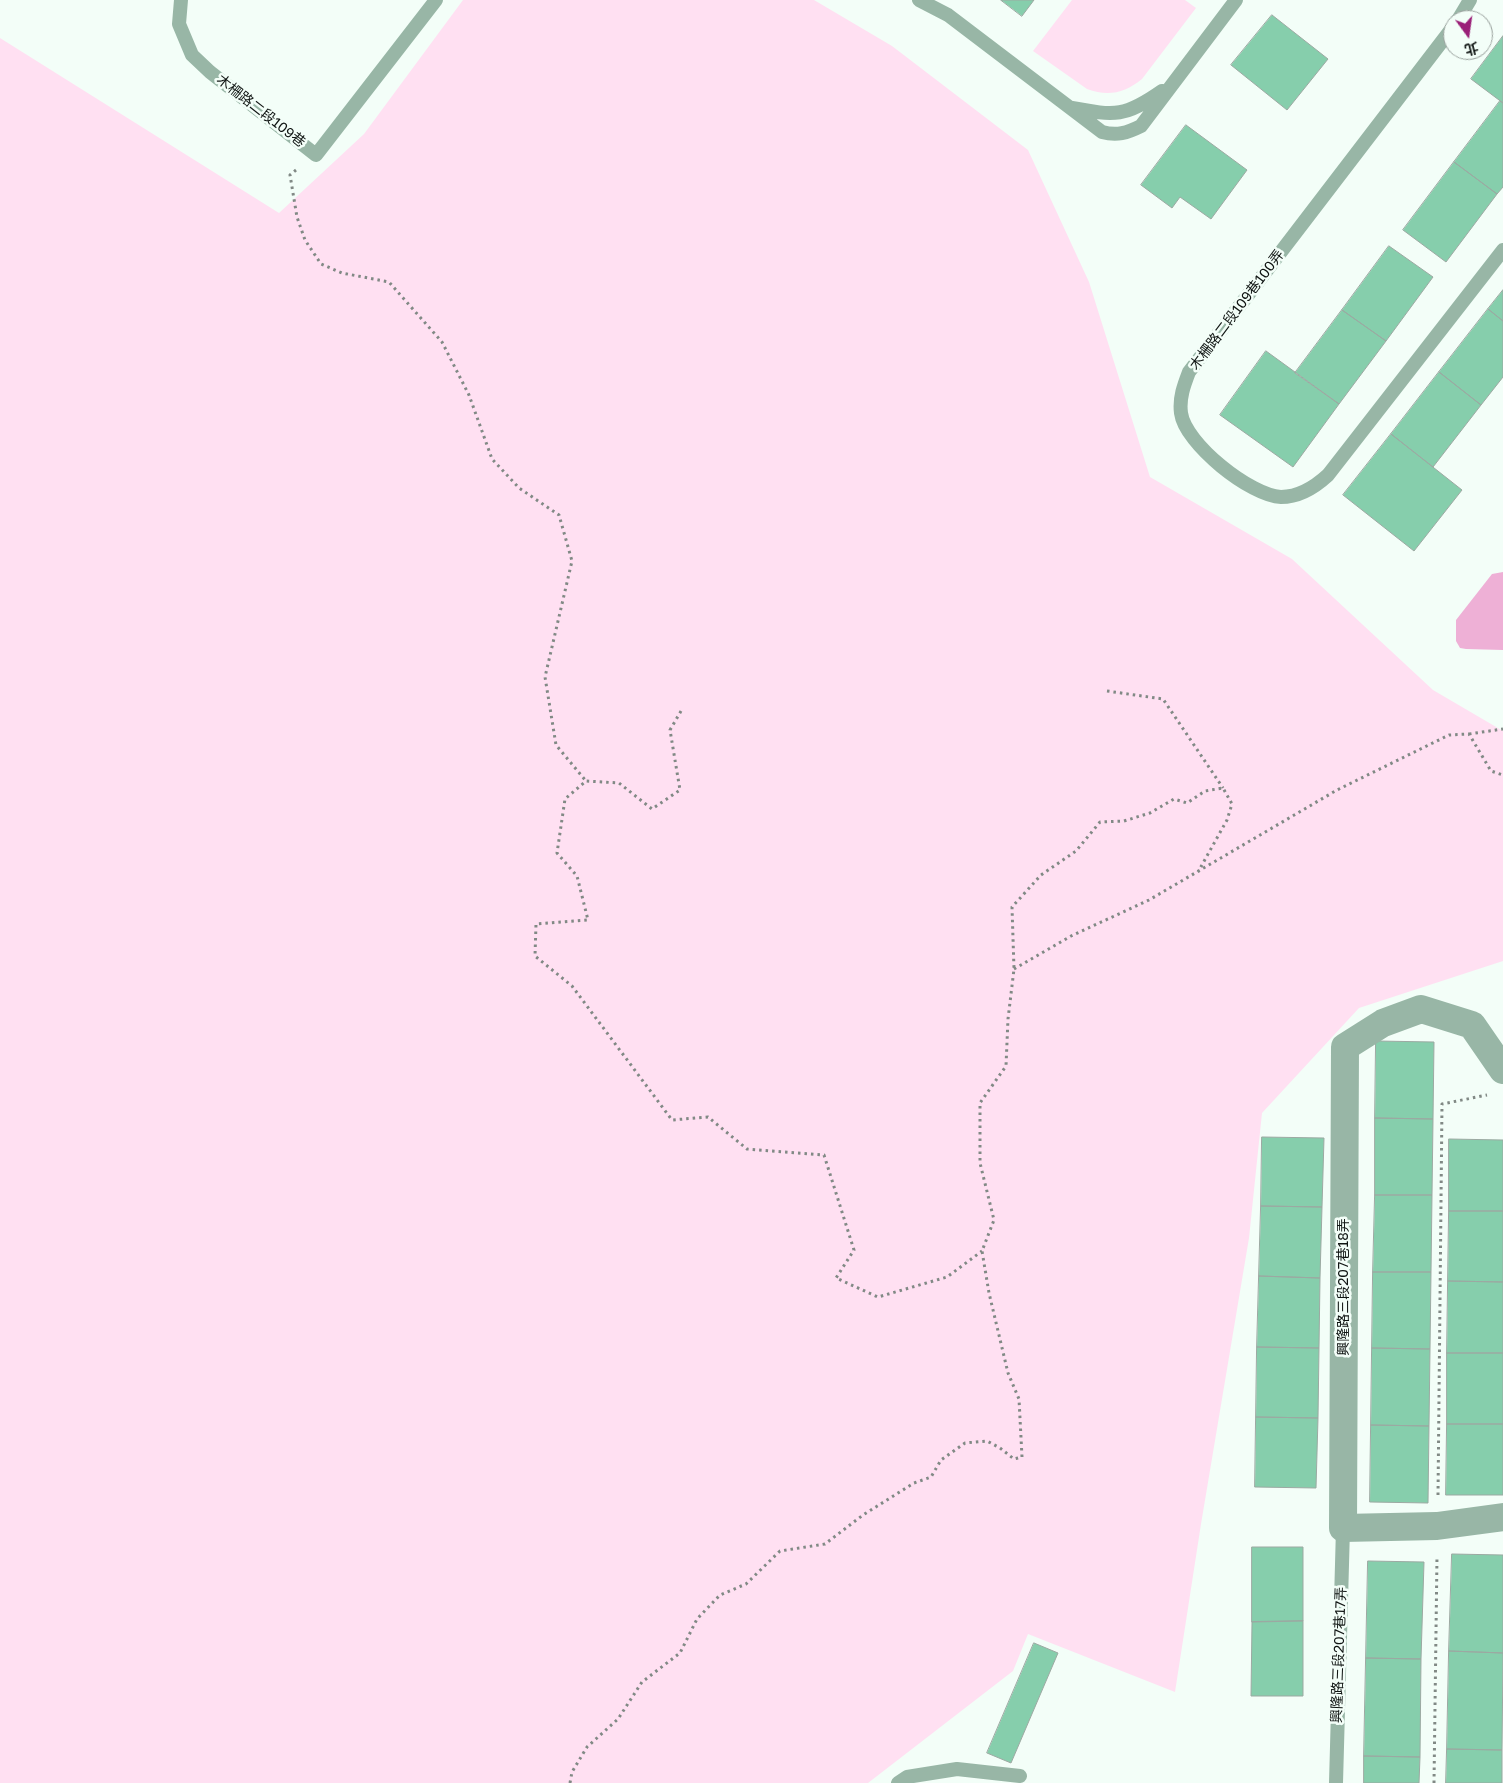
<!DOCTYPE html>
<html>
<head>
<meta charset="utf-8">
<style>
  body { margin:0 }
  #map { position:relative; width:1503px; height:1783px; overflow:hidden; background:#f3fef8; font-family:"Golos Text","Noto Sans TC",sans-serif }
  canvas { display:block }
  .north { position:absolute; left:1443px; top:10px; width:50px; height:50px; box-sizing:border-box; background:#f3fef8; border:1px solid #98a09c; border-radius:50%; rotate:166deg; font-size:14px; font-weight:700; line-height:20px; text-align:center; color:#0f1412 }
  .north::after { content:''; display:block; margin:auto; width:18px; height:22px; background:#9a2078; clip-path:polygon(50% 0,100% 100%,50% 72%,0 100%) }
</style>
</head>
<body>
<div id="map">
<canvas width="1503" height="1783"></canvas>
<div class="north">北</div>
</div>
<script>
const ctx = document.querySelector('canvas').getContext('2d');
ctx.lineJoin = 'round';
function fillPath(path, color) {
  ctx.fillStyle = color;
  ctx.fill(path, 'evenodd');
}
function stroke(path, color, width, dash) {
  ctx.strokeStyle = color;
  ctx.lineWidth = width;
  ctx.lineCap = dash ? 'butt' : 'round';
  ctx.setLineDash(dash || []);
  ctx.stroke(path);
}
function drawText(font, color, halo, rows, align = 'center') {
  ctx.font = font + ' "Golos Text","Noto Sans TC",sans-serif';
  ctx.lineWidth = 5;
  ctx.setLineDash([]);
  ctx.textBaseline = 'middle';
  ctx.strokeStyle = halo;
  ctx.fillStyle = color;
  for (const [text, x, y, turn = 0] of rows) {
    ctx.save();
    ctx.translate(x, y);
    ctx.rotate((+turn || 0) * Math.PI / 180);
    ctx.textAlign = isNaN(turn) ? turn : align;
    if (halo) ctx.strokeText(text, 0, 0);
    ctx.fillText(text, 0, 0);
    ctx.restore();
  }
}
fillPath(new Path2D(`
  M 463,0 L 814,0 L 892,46 L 1028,150 L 1089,282 L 1150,477 L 1292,559 L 1433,690 L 1503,731 L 1503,961 L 1359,1008 L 1262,1113 L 1249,1238 L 1201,1524 L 1175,1692 L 1028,1634 L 1013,1671 L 868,1783 L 0,1783 L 0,38 L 279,213 L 364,134 Z
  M 1072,0 L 1185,0 L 1196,8 L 1142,79 C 1125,93 1108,97 1087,89 L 1033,51 Z`), '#ffe0f2');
fillPath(new Path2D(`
  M 1503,572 L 1503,650 L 1466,649 L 1460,648 L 1456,641 L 1456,620 L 1492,574 Z`), '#eeb0d6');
const building = new Path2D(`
  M 1001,0 L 1034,0 L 1022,16 Z
  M 1272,15 L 1328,59 L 1287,110 L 1231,65 Z
  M 1503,36 L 1503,103 L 1471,79 Z
  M 1500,101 L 1503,103 L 1503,187 L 1497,194 L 1454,162 Z
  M 1186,125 L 1247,170 L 1211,219 L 1180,197 L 1172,208 L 1141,185 Z
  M 1454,162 L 1497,194 L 1446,262 L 1403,230 Z
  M 1389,246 L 1433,277 L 1386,341 L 1342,310 Z
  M 1503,290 L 1503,321 L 1488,309 Z
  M 1488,309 L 1503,321 L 1503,377 L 1481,405 L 1439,372 Z
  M 1342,310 L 1386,341 L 1339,404 L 1295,373 Z
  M 1266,351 L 1339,404 L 1293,467 L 1220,415 Z
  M 1439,372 L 1481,405 L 1433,467 L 1391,434 Z
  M 1391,434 L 1462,490 L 1414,551 L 1343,495 Z
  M 1376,1041 L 1434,1042 L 1433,1119 L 1375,1118 Z
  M 1375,1118 L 1433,1119 L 1432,1195 L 1375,1195 Z
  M 1262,1137 L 1324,1138 L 1322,1207 L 1261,1206 Z
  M 1449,1139 L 1503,1140 L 1503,1211 L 1449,1211 Z
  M 1375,1195 L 1432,1195 L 1431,1272 L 1373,1272 Z
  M 1261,1206 L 1322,1207 L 1320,1278 L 1259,1276 Z
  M 1449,1211 L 1503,1211 L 1503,1282 L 1448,1281 Z
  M 1373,1272 L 1431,1272 L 1430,1349 L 1372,1348 Z
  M 1259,1276 L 1320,1278 L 1319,1348 L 1257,1347 Z
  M 1448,1281 L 1503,1282 L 1503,1353 L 1447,1353 Z
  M 1257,1347 L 1319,1348 L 1318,1418 L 1256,1417 Z
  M 1372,1348 L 1430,1349 L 1429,1426 L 1371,1425 Z
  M 1447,1353 L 1503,1353 L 1503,1424 L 1447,1424 Z
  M 1256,1417 L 1318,1418 L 1316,1488 L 1255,1487 Z
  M 1447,1424 L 1503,1424 L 1503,1495 L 1446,1495 Z
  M 1371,1425 L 1429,1426 L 1428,1503 L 1370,1502 Z
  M 1252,1547 L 1303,1547 L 1303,1621 L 1252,1622 Z
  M 1452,1554 L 1503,1555 L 1503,1653 L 1449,1651 Z
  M 1368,1561 L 1424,1562 L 1421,1659 L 1366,1658 Z
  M 1303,1621 L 1303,1696 L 1251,1696 L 1252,1622 Z
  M 1034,1643 L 1058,1653 L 1011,1763 L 987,1753 Z
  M 1449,1651 L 1503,1653 L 1502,1750 L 1447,1749 Z
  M 1366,1658 L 1421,1659 L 1420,1757 L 1364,1756 Z
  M 1447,1749 L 1502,1750 L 1502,1783 L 1446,1783 Z
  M 1364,1756 L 1420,1757 L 1419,1783 L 1364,1783 Z`);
fillPath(building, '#86ceac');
stroke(building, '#9ca9a2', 1);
stroke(new Path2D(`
  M 296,170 L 290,175 L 297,217 L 305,240 L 321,264 L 342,273 L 389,282 L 442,342 L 469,395 L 492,459 L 519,488 L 559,515 L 572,561 L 545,677 L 556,745 L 586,781
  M 1107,691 L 1163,699 L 1223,788
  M 681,711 L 670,730 L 680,790 L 652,809 L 619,783 L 586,781 L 565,799 L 557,853 L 577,876 L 588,920 L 536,924 L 535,956 L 572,986 L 672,1120 L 708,1117 L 747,1149 L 824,1155 L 854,1250 L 836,1278 L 878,1297 L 947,1277 L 982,1251
  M 1469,734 L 1503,729
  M 1014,969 L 1071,936 L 1149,900 L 1337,790 L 1449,735 L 1469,734 L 1491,771 L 1503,775
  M 1438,1495 L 1442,1104 L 1487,1095
  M 570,1783 L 572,1772 L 587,1747 L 618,1719 L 642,1682 L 680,1653 L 697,1619 L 720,1595 L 746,1584 L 780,1551 L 825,1544 L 863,1515 L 914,1483 L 931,1477 L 941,1460 L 965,1443 L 987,1441 L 1000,1448 L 1014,1459 L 1022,1457 L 1019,1399 L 1008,1373 L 989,1293 L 982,1251 L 994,1220 L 980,1163 L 980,1103 L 1006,1066 L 1008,1019 L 1014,969 L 1012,907 L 1041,875 L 1076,851 L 1100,822 L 1124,821 L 1150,813 L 1174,799 L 1187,803 L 1205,791 L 1223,788 L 1232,804 L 1227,820 L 1198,872
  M 1434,1783 L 1437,1556`), '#818985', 3, [2.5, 4]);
stroke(new Path2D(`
  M 181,0 L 179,24 L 192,55 L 210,72 L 316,155 L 436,0
  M 919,0 L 948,15 L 1102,132 C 1117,136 1127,133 1141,126 L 1236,0
  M 1458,20 L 1470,0
  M 1453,27 L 1189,372 C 1184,385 1179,398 1181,413 C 1185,444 1251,496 1281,497 C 1300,497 1315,487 1328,475 L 1503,250
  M 1072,108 C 1116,116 1125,117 1162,91
  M 898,1783 L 907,1777 L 957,1769 L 1020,1776
  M 1336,1783 L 1343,1528`), '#98b6a6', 14);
stroke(new Path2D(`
  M 1503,1070 L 1472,1025 L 1421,1009 L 1383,1023 L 1345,1047 L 1343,1528 L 1437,1526 L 1503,1517`), '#98b6a6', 28);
drawText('14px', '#0f1412', '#f3fef8', [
  ["木柵路二段109巷",261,111,38],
  ["木柵路二段109巷100弄",1237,310,-53],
  ["興隆路三段207巷18弄",1344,1287,-90],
  ["興隆路三段207巷17弄",1339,1655,-88]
]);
</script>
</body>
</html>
